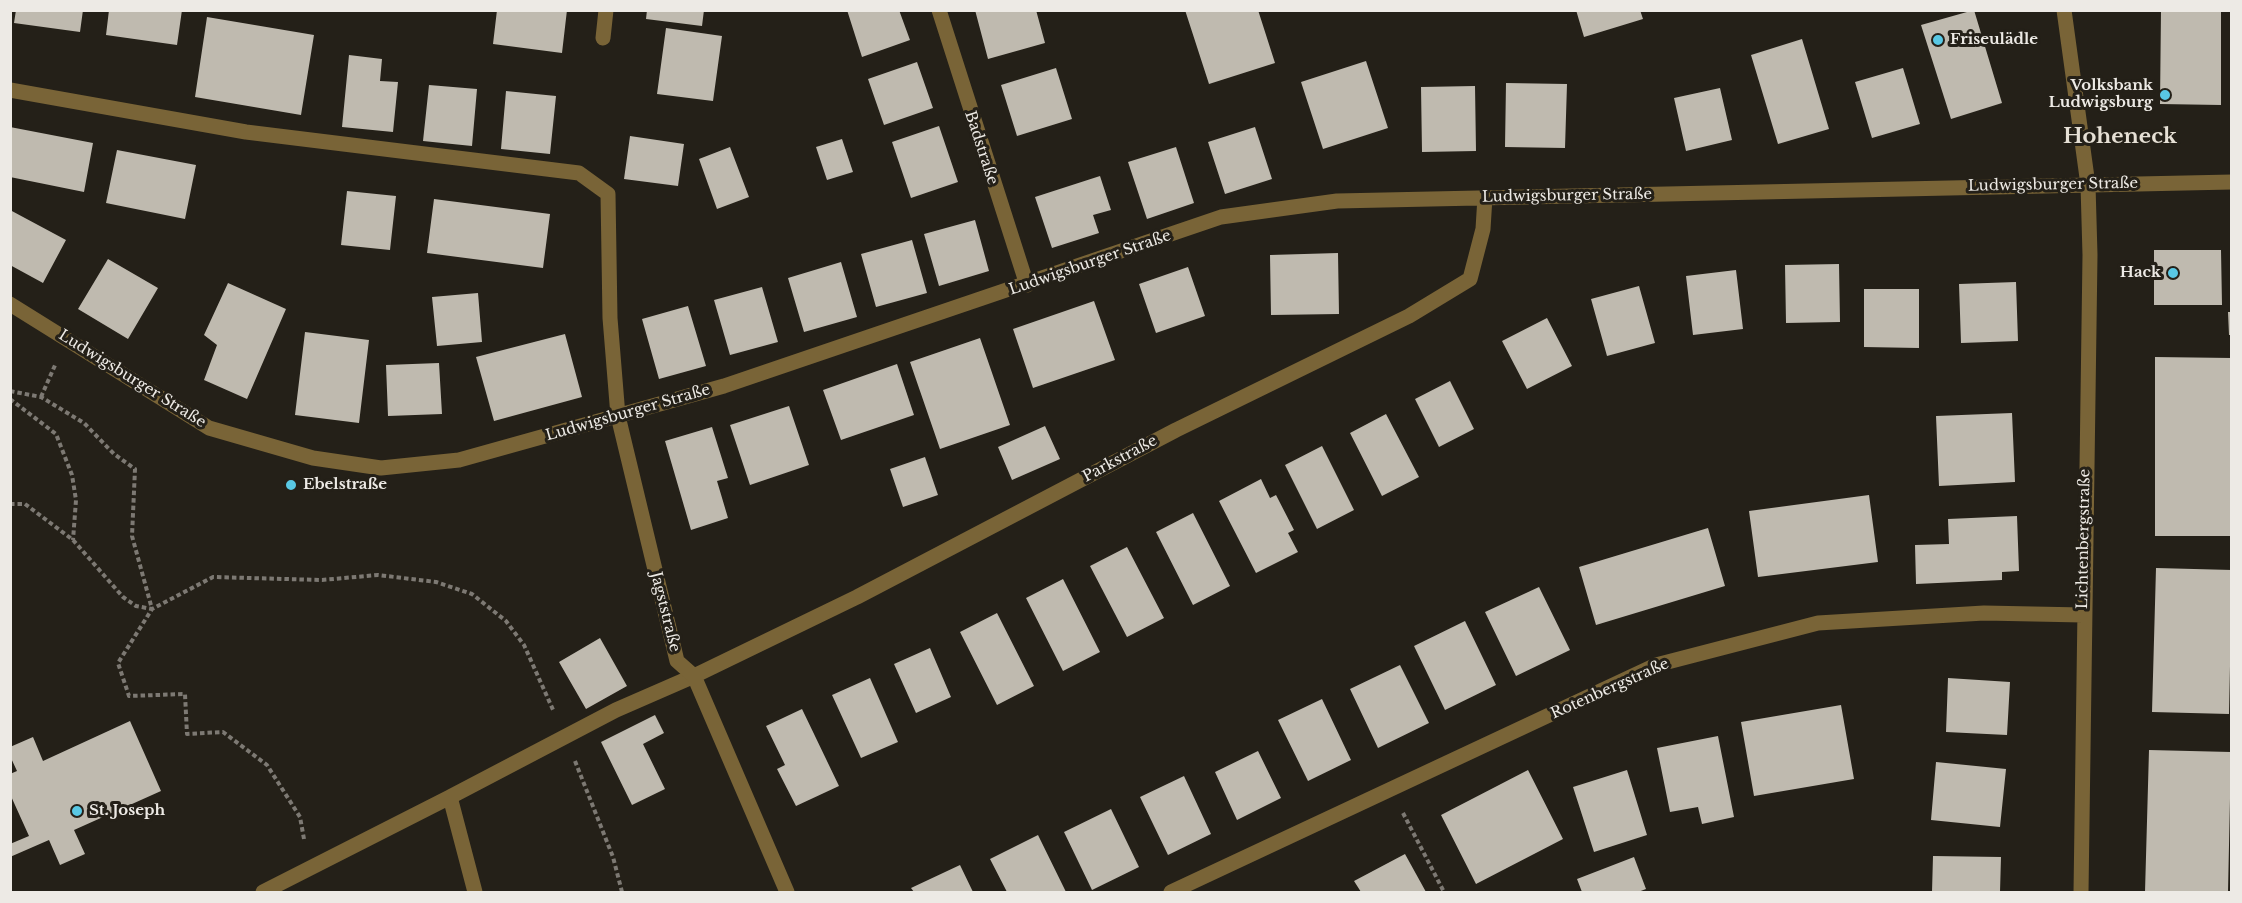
<!DOCTYPE html>
<html>
<head>
<meta charset="utf-8">
<style>
  body { margin:0 }
  #map { position:relative; width:2242px; height:903px; overflow:hidden; background:#242018; font-family:"Libre Baskerville",serif }
  canvas { display:block }
  .frame { position:absolute; inset:0; border:12px solid #edeae5; pointer-events:none }
</style>
</head>
<body>
<div id="map">
<canvas width="2242" height="903"></canvas>
<div class="frame"></div>
</div>
<script>
const ctx = document.querySelector('canvas').getContext('2d');
ctx.lineJoin = 'round';
function fillPath(path, color) {
  ctx.fillStyle = color;
  ctx.fill(path, 'evenodd');
}
function stroke(path, color, width, dash) {
  ctx.strokeStyle = color;
  ctx.lineWidth = width;
  ctx.lineCap = dash ? 'butt' : 'round';
  ctx.setLineDash(dash || []);
  ctx.stroke(path);
}
function drawText(font, color, halo, rows, align = 'center') {
  ctx.font = font + ' "Libre Baskerville",serif';
  ctx.lineWidth = 6;
  ctx.setLineDash([]);
  ctx.textBaseline = 'middle';
  ctx.strokeStyle = halo;
  ctx.fillStyle = color;
  for (const [text, x, y, turn = 0] of rows) {
    ctx.save();
    ctx.translate(x, y);
    ctx.rotate((+turn || 0) * Math.PI / 180);
    ctx.textAlign = isNaN(turn) ? turn : align;
    if (halo) ctx.strokeText(text, 0, 0);
    ctx.fillText(text, 0, 0);
    ctx.restore();
  }
}
fillPath(new Path2D(`
  M 16,10 L 83,10 L 80,32 L 14,23 Z
  M 109,10 L 182,10 L 177,45 L 106,35 Z
  M 497,10 L 567,10 L 562,53 L 493,44 Z
  M 647,10 L 704,10 L 702,26 L 646,19 Z
  M 847,10 L 899,10 L 910,40 L 862,57 Z
  M 975,10 L 1036,10 L 1045,43 L 988,59 Z
  M 1185,10 L 1258,10 L 1275,63 L 1209,84 Z
  M 1576,10 L 1640,10 L 1643,19 L 1584,37 Z
  M 1974,10 L 2002,103 L 1951,119 L 1921,25 Z
  M 2161,10 L 2221,10 L 2221,105 L 2160,104 Z
  M 207,17 L 314,35 L 301,115 L 195,97 Z
  M 666,28 L 722,36 L 713,101 L 657,94 Z
  M 1802,39 L 1829,129 L 1778,144 L 1751,55 Z
  M 349,55 L 382,59 L 380,81 L 398,82 L 393,132 L 342,127 Z
  M 1366,61 L 1388,128 L 1323,149 L 1301,82 Z
  M 917,62 L 933,108 L 884,125 L 868,79 Z
  M 1056,68 L 1072,119 L 1017,136 L 1001,85 Z
  M 1903,68 L 1920,124 L 1872,138 L 1855,82 Z
  M 1506,83 L 1567,84 L 1565,148 L 1505,147 Z
  M 429,85 L 477,89 L 472,146 L 423,141 Z
  M 1475,86 L 1476,151 L 1422,152 L 1421,87 Z
  M 1720,88 L 1732,140 L 1686,151 L 1674,98 Z
  M 506,91 L 556,96 L 550,154 L 501,149 Z
  M 939,126 L 958,182 L 911,198 L 892,142 Z
  M 10,127 L 93,143 L 84,192 L 10,177 Z
  M 1255,127 L 1272,179 L 1225,194 L 1208,142 Z
  M 630,136 L 684,144 L 678,186 L 624,179 Z
  M 842,139 L 853,172 L 827,180 L 816,147 Z
  M 730,147 L 749,197 L 717,209 L 699,159 Z
  M 1176,147 L 1194,203 L 1147,219 L 1128,162 Z
  M 117,150 L 196,165 L 185,219 L 106,203 Z
  M 1100,176 L 1111,210 L 1093,215 L 1099,233 L 1052,248 L 1035,197 Z
  M 347,191 L 396,196 L 390,250 L 341,245 Z
  M 434,199 L 550,214 L 543,268 L 427,253 Z
  M 10,210 L 66,240 L 43,283 L 10,265 Z
  M 975,220 L 989,271 L 939,286 L 924,234 Z
  M 912,240 L 927,293 L 876,307 L 861,254 Z
  M 2154,250 L 2221,250 L 2222,305 L 2154,305 Z
  M 1338,253 L 1339,314 L 1271,315 L 1270,255 Z
  M 108,259 L 158,288 L 128,339 L 78,309 Z
  M 841,262 L 857,317 L 804,332 L 788,278 Z
  M 1839,264 L 1840,322 L 1786,323 L 1785,265 Z
  M 1188,267 L 1205,316 L 1156,333 L 1139,284 Z
  M 1736,270 L 1743,329 L 1693,335 L 1686,276 Z
  M 2016,282 L 2018,341 L 1961,343 L 1959,284 Z
  M 228,283 L 286,309 L 247,399 L 204,380 L 217,345 L 204,335 Z
  M 1639,286 L 1655,343 L 1607,356 L 1591,299 Z
  M 762,287 L 778,342 L 730,355 L 714,300 Z
  M 1864,289 L 1919,289 L 1919,348 L 1864,347 Z
  M 478,293 L 482,342 L 437,346 L 432,297 Z
  M 1094,301 L 1115,360 L 1033,388 L 1013,329 Z
  M 688,306 L 706,366 L 659,379 L 642,319 Z
  M 2228,312 L 2232,312 L 2232,335 L 2229,335 Z
  M 1547,318 L 1572,366 L 1527,389 L 1502,341 Z
  M 305,332 L 369,340 L 359,423 L 295,415 Z
  M 565,334 L 582,397 L 494,421 L 476,357 Z
  M 980,338 L 1010,425 L 940,449 L 910,362 Z
  M 2155,357 L 2232,358 L 2232,536 L 2155,536 Z
  M 439,363 L 442,414 L 388,416 L 386,365 Z
  M 897,364 L 914,415 L 841,440 L 823,390 Z
  M 1450,381 L 1474,429 L 1439,447 L 1415,399 Z
  M 789,406 L 809,465 L 750,485 L 730,425 Z
  M 2012,413 L 2015,482 L 1939,486 L 1936,416 Z
  M 1386,414 L 1419,477 L 1382,496 L 1350,433 Z
  M 1045,426 L 1060,459 L 1012,480 L 998,447 Z
  M 712,427 L 728,478 L 717,481 L 728,518 L 691,530 L 665,441 Z
  M 1322,446 L 1354,510 L 1317,529 L 1285,465 Z
  M 925,457 L 938,495 L 903,507 L 890,469 Z
  M 1261,479 L 1270,498 L 1276,495 L 1294,530 L 1288,533 L 1298,552 L 1256,573 L 1219,501 Z
  M 1869,495 L 1878,562 L 1758,577 L 1749,511 Z
  M 1193,513 L 1230,586 L 1193,605 L 1156,532 Z
  M 2017,516 L 2019,571 L 2002,572 L 2002,580 L 1916,584 L 1915,545 L 1949,544 L 1948,519 Z
  M 1708,528 L 1725,586 L 1596,625 L 1579,567 Z
  M 1127,547 L 1164,618 L 1127,637 L 1090,566 Z
  M 2156,568 L 2232,570 L 2229,714 L 2152,712 Z
  M 1063,579 L 1100,652 L 1063,671 L 1026,598 Z
  M 1539,587 L 1570,650 L 1516,676 L 1485,612 Z
  M 997,613 L 1034,686 L 997,705 L 960,632 Z
  M 1465,621 L 1496,685 L 1445,710 L 1414,646 Z
  M 600,638 L 627,686 L 586,709 L 559,662 Z
  M 930,648 L 951,697 L 916,713 L 894,664 Z
  M 1400,665 L 1429,723 L 1378,748 L 1350,689 Z
  M 870,678 L 898,742 L 861,758 L 832,695 Z
  M 1948,678 L 2010,682 L 2007,735 L 1946,732 Z
  M 1322,699 L 1351,760 L 1308,781 L 1278,720 Z
  M 1841,705 L 1854,779 L 1754,796 L 1741,722 Z
  M 802,709 L 839,786 L 796,806 L 777,769 L 785,765 L 766,726 Z
  M 655,715 L 664,733 L 643,744 L 665,789 L 632,805 L 601,742 Z
  M 130,721 L 161,791 L 74,830 L 85,854 L 60,865 L 49,840 L 10,857 L 10,844 L 29,836 L 10,794 L 10,774 L 17,771 L 10,756 L 10,747 L 33,737 L 43,761 Z
  M 1718,736 L 1734,817 L 1702,824 L 1698,807 L 1670,812 L 1657,748 Z
  M 2149,750 L 2231,752 L 2228,892 L 2145,892 Z
  M 1258,751 L 1281,798 L 1237,820 L 1215,772 Z
  M 1936,762 L 2006,769 L 2000,827 L 1931,820 Z
  M 1528,770 L 1563,839 L 1476,884 L 1441,815 Z
  M 1627,770 L 1647,835 L 1594,852 L 1573,787 Z
  M 1184,776 L 1211,834 L 1168,855 L 1140,797 Z
  M 1111,809 L 1139,867 L 1092,890 L 1064,832 Z
  M 1038,835 L 1066,892 L 1007,892 L 990,859 Z
  M 1405,854 L 1426,892 L 1361,892 L 1354,881 Z
  M 1933,856 L 2001,857 L 2000,892 L 1932,892 Z
  M 1634,857 L 1646,889 L 1638,892 L 1582,892 L 1577,879 Z
  M 960,865 L 973,892 L 914,892 L 911,888 Z`), '#bfbaaf');
stroke(new Path2D(`
  M 10,391 L 41,397 L 84,423 L 114,454 L 135,469 L 132,536 L 152,609
  M 41,397 L 56,363
  M 10,399 L 56,434 L 72,475 L 76,500 L 73,540
  M 10,504 L 25,504 L 73,540 L 123,597 L 136,606 L 152,609
  M 575,761 L 613,857 L 622,892
  M 1403,813 L 1444,892
  M 304,839 L 300,817 L 267,765 L 223,732 L 187,734 L 185,694 L 129,696 L 118,663 L 152,609 L 213,577 L 322,580 L 378,575 L 436,582 L 472,594 L 506,621 L 524,645 L 554,712`), '#7d7973', 4, [4.5, 3]);
stroke(new Path2D(`
  M 263,892 L 450,797
  M 475,892 L 450,797 L 616,710 L 694,676`), '#796437', 15);
stroke(new Path2D(`
  M 939,10 L 1027,285
  M 2064,10 L 2088,185 L 2090,255 L 2081,892
  M 603,38 L 606,10
  M 10,90 L 246,132 L 579,173 L 608,194 L 610,318 L 618,416 L 677,661 L 694,676 L 787,892
  M 10,304 L 209,428 L 313,458 L 381,468 L 459,460 L 724,386 L 1221,217 L 1337,201 L 2232,182
  M 694,676 L 857,597 L 1176,430 L 1409,316 L 1470,279 L 1483,229 L 1485,197
  M 1171,892 L 1656,665 L 1818,623 L 1984,613 L 2083,615`), '#796437', 15);
for (const [x, y, r, color] of [
  [1938,40,6,"#59c8e4"],
  [2165,95,6,"#59c8e4"],
  [2173,273,6,"#59c8e4"],
  [291,485,6,"#59c8e4"],
  [77,811,6,"#59c8e4"]
]) {
  const dot = new Path2D();
  dot.arc(x, y, r, 0, 2 * Math.PI);
  ctx.fillStyle = color;
  ctx.fill(dot);
  stroke(dot, '#242018', 2);
}
drawText('bold 15px', '#edeae5', '#242018', [
  ["Friseulädle",1950,40],
  ["Volksbank",2153,86,"right"],
  ["Ludwigsburg",2153,103,"right"],
  ["Hack",2161,273,"right"],
  ["Ebelstraße",303,485],
  ["St. Joseph",89,811]
], 'left');
drawText('15px', '#edeae5', '#242018', [
  ["Badstraße",981,148,72],
  ["Ludwigsburger Straße",2053,185,-1],
  ["Ludwigsburger Straße",1567,196,-1],
  ["Ludwigsburger Straße",1090,263,-19],
  ["Ludwigsburger Straße",132,379,32],
  ["Ludwigsburger Straße",628,413,-16],
  ["Parkstraße",1120,459,-28],
  ["Lichtenbergstraße",2084,539,-89],
  ["Jagststraße",665,612,76],
  ["Rotenbergstraße",1610,689,-24]
]);
drawText('bold 21px', '#e6e0d5', '#242018', [
  ["Hoheneck",2120,137]
]);
</script>
</body>
</html>
